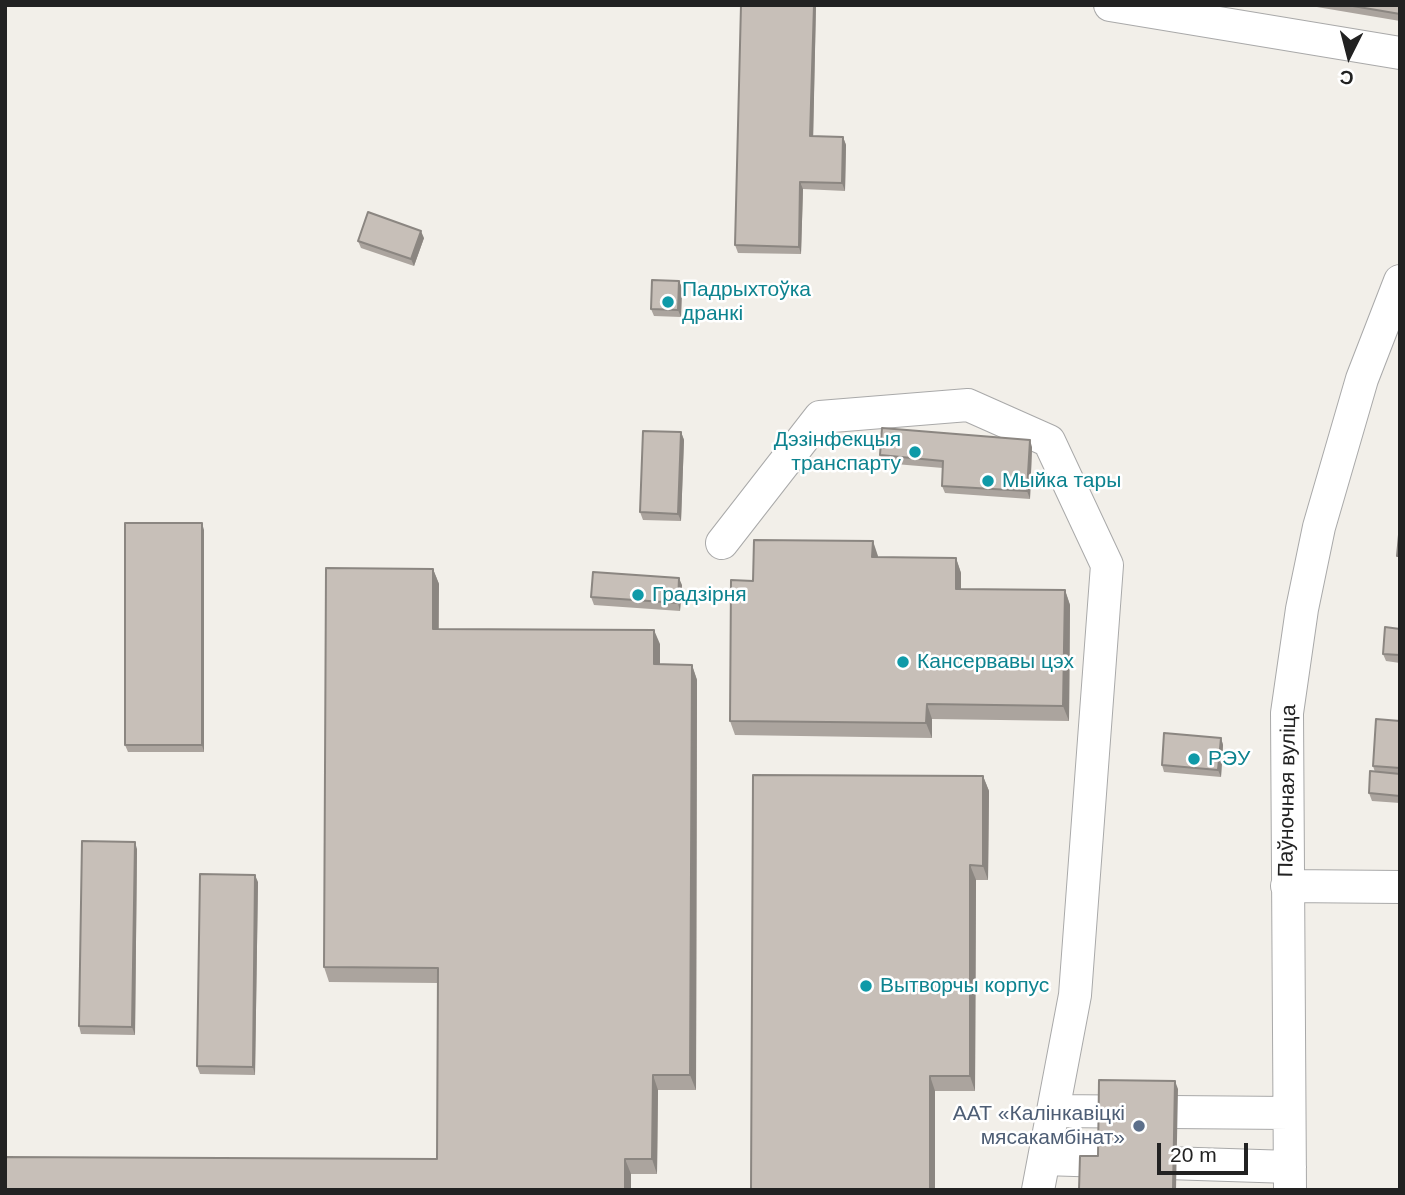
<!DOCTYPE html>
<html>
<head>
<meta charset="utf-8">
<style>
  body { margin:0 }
  #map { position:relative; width:1405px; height:1195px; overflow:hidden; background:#f2efe9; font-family:Arial,sans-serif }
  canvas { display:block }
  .frame { position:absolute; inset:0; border:7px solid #222; pointer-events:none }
  .north { position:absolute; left:1314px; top:21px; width:70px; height:70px; -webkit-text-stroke:5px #fff; paint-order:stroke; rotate:186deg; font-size:19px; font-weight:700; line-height:28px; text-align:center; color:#222 }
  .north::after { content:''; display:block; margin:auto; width:24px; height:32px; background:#222; clip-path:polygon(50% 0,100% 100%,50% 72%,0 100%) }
  .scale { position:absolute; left:1157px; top:1143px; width:91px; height:32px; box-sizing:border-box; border:4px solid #222; border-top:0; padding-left:9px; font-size:21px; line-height:24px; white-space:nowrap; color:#222; -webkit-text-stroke:5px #fff; paint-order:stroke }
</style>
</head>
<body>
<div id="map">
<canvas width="1405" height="1195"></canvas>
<div class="frame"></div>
<div class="north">С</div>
<div class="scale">20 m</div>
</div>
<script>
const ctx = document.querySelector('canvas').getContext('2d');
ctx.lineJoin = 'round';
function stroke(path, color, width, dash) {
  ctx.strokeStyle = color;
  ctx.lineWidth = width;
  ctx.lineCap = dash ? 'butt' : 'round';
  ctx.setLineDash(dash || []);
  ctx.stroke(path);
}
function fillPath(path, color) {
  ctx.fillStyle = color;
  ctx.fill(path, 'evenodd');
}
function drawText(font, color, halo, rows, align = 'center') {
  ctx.font = font + ' Arial,sans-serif';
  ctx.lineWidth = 5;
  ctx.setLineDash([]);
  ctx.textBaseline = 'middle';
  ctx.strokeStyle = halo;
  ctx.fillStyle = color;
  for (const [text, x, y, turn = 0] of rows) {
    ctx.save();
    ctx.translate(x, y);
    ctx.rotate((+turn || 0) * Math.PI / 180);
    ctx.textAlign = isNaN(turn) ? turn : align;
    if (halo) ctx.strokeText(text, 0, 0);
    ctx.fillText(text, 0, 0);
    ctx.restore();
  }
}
const minor = new Path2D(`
  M 1110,5 L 1400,53
  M 722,543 L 820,417 L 968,405 L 1049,441 L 1107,565 L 1075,995 L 1038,1190
  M 1287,886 L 1400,887
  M 1053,1111 L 1289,1113
  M 1044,1159 L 1290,1167
  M 1290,1190 L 1287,713 L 1302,609 L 1319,527 L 1362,379 L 1400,281`);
stroke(minor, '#a9a9a9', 34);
stroke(minor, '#fff', 32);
fillPath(new Path2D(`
  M 816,5 L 813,136 L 843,137 L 846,145 L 845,191 L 803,189 L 801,254 L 738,253 L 735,245 Z
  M 1305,5 L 1400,5 L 1400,21 Z
  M 424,238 L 414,266 L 361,248 L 358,241 Z
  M 679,281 L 682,288 L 681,317 L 654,316 L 651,309 Z
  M 681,432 L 684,440 L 681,521 L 643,520 L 640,512 Z
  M 1032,447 L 1030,499 L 945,493 L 942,486 L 943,468 L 883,463 L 880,455 Z
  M 204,530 L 204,752 L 128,752 L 125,745 Z
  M 878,557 L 956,558 L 961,573 L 961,589 L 1065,590 L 1070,605 L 1069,721 L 932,719 L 932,738 L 735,735 L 730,721 L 753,581 Z
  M 433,569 L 439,584 L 439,629 L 660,644 L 660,664 L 692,665 L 697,680 L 696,1090 L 658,1090 L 657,1174 L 631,1174 L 437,1159 L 438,983 L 329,982 L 324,967 Z
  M 682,585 L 680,611 L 594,605 L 591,597 Z
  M 1400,629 L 1400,663 L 1386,661 L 1383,654 Z
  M 1400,721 L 1400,803 L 1372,801 L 1369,793 L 1375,772 L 1373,766 Z
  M 1221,738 L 1223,745 L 1221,777 L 1164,772 L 1162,765 Z
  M 983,776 L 989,791 L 988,880 L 976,880 L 975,1091 L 935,1091 L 751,1190 Z
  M 137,849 L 135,1035 L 81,1034 L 79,1026 Z
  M 258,882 L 255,1075 L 200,1074 L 197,1066 Z`), '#aba49e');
fillPath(new Path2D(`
  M 814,5 L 816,5 L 813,144 L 810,136 Z
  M 843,137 L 846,145 L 845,191 L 842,183 Z
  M 800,182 L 803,189 L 801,254 L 799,247 Z
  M 421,231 L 424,238 L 414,266 L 411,259 Z
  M 679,281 L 682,288 L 681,317 L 678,310 Z
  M 681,432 L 684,440 L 681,521 L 678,514 Z
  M 1030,440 L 1032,447 L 1030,499 L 1027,491 Z
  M 202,523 L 204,530 L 204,752 L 202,745 Z
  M 873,541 L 878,556 L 878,572 L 872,557 Z
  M 956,558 L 961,573 L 961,604 L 956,589 Z
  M 433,569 L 439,584 L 438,644 L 433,629 Z
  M 679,578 L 682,585 L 680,611 L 678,603 Z
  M 1065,590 L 1070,605 L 1069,721 L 1063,706 Z
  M 654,630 L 660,644 L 660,679 L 654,664 Z
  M 692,665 L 697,680 L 696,1090 L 690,1075 Z
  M 927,704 L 932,719 L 932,738 L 926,723 Z
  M 1221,738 L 1223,745 L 1221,777 L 1218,770 Z
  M 983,776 L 989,791 L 988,880 L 983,866 Z
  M 135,842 L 137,849 L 135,1035 L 132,1027 Z
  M 970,865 L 976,880 L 975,1091 L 970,1076 Z
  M 255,875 L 258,882 L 255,1075 L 253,1067 Z
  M 653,1075 L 658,1090 L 657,1174 L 652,1159 Z
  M 930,1076 L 935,1091 L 935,1190 L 930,1190 Z
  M 1175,1081 L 1178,1089 L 1176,1190 L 1173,1190 Z
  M 625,1159 L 631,1174 L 631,1190 L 625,1190 Z`), '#8b8681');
const building = new Path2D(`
  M 741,5 L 814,5 L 810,136 L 843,137 L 842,183 L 800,182 L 799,247 L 735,245 Z
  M 1347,5 L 1400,5 L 1400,14 Z
  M 368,212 L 421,231 L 411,259 L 358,241 Z
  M 652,280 L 679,281 L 678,310 L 651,309 Z
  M 882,428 L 1030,440 L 1027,491 L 942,486 L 943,461 L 880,455 Z
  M 643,431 L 681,432 L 678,514 L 640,512 Z
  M 125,523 L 202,523 L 202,745 L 125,745 Z
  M 1400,524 L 1400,556 L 1397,556 Z
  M 754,540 L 873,541 L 872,557 L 956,558 L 956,589 L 1065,590 L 1063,706 L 927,704 L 926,723 L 730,721 L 731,580 L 753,581 Z
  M 326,568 L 433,569 L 433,629 L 654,630 L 654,664 L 692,665 L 690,1075 L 653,1075 L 652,1159 L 625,1159 L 625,1190 L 5,1190 L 5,1157 L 437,1159 L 438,968 L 324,967 Z
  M 593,572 L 679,578 L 678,603 L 591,597 Z
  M 1385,627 L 1400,629 L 1400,655 L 1383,654 Z
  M 1376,719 L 1400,721 L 1400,768 L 1373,766 Z
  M 1164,733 L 1221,738 L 1218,770 L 1162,765 Z
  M 1370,771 L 1400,774 L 1400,796 L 1369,793 Z
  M 753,775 L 983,776 L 983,866 L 970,865 L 970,1076 L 930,1076 L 930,1190 L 751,1190 Z
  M 82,841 L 135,842 L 132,1027 L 79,1026 Z
  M 200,874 L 255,875 L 253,1067 L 197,1066 Z
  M 1099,1080 L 1175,1081 L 1173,1190 L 1079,1190 L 1080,1156 L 1098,1156 Z`);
fillPath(building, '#c7bfb8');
stroke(building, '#8b8681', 2);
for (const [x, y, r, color] of [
  [668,302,7,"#0f9aa8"],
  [915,452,7,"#0f9aa8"],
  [988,481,7,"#0f9aa8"],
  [638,595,7,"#0f9aa8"],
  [903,662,7,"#0f9aa8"],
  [1194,759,7,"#0f9aa8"],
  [866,986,7,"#0f9aa8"],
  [1139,1126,7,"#5c6f8a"]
]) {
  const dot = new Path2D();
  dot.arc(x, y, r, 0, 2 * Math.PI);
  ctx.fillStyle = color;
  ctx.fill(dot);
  stroke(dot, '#fff', 2.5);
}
drawText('21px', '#0d838f', '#fff', [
  ["Падрыхтоўка",682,290],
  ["дранкі",682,314],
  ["Дэзінфекцыя",901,440,"right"],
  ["транспарту",901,464,"right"],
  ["Мыйка тары",1002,481],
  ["Градзірня",652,595],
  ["Кансервавы цэх",917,662],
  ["РЭУ",1208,759],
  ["Вытворчы корпус",880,986]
], 'left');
drawText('21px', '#222', '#fff', [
  ["Паўночная вуліца",1288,791,-89]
]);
drawText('21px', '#4e5e75', '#fff', [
  ["ААТ «Калінкавіцкі",1125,1114],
  ["мясакамбінат»",1125,1138]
], 'right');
</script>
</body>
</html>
